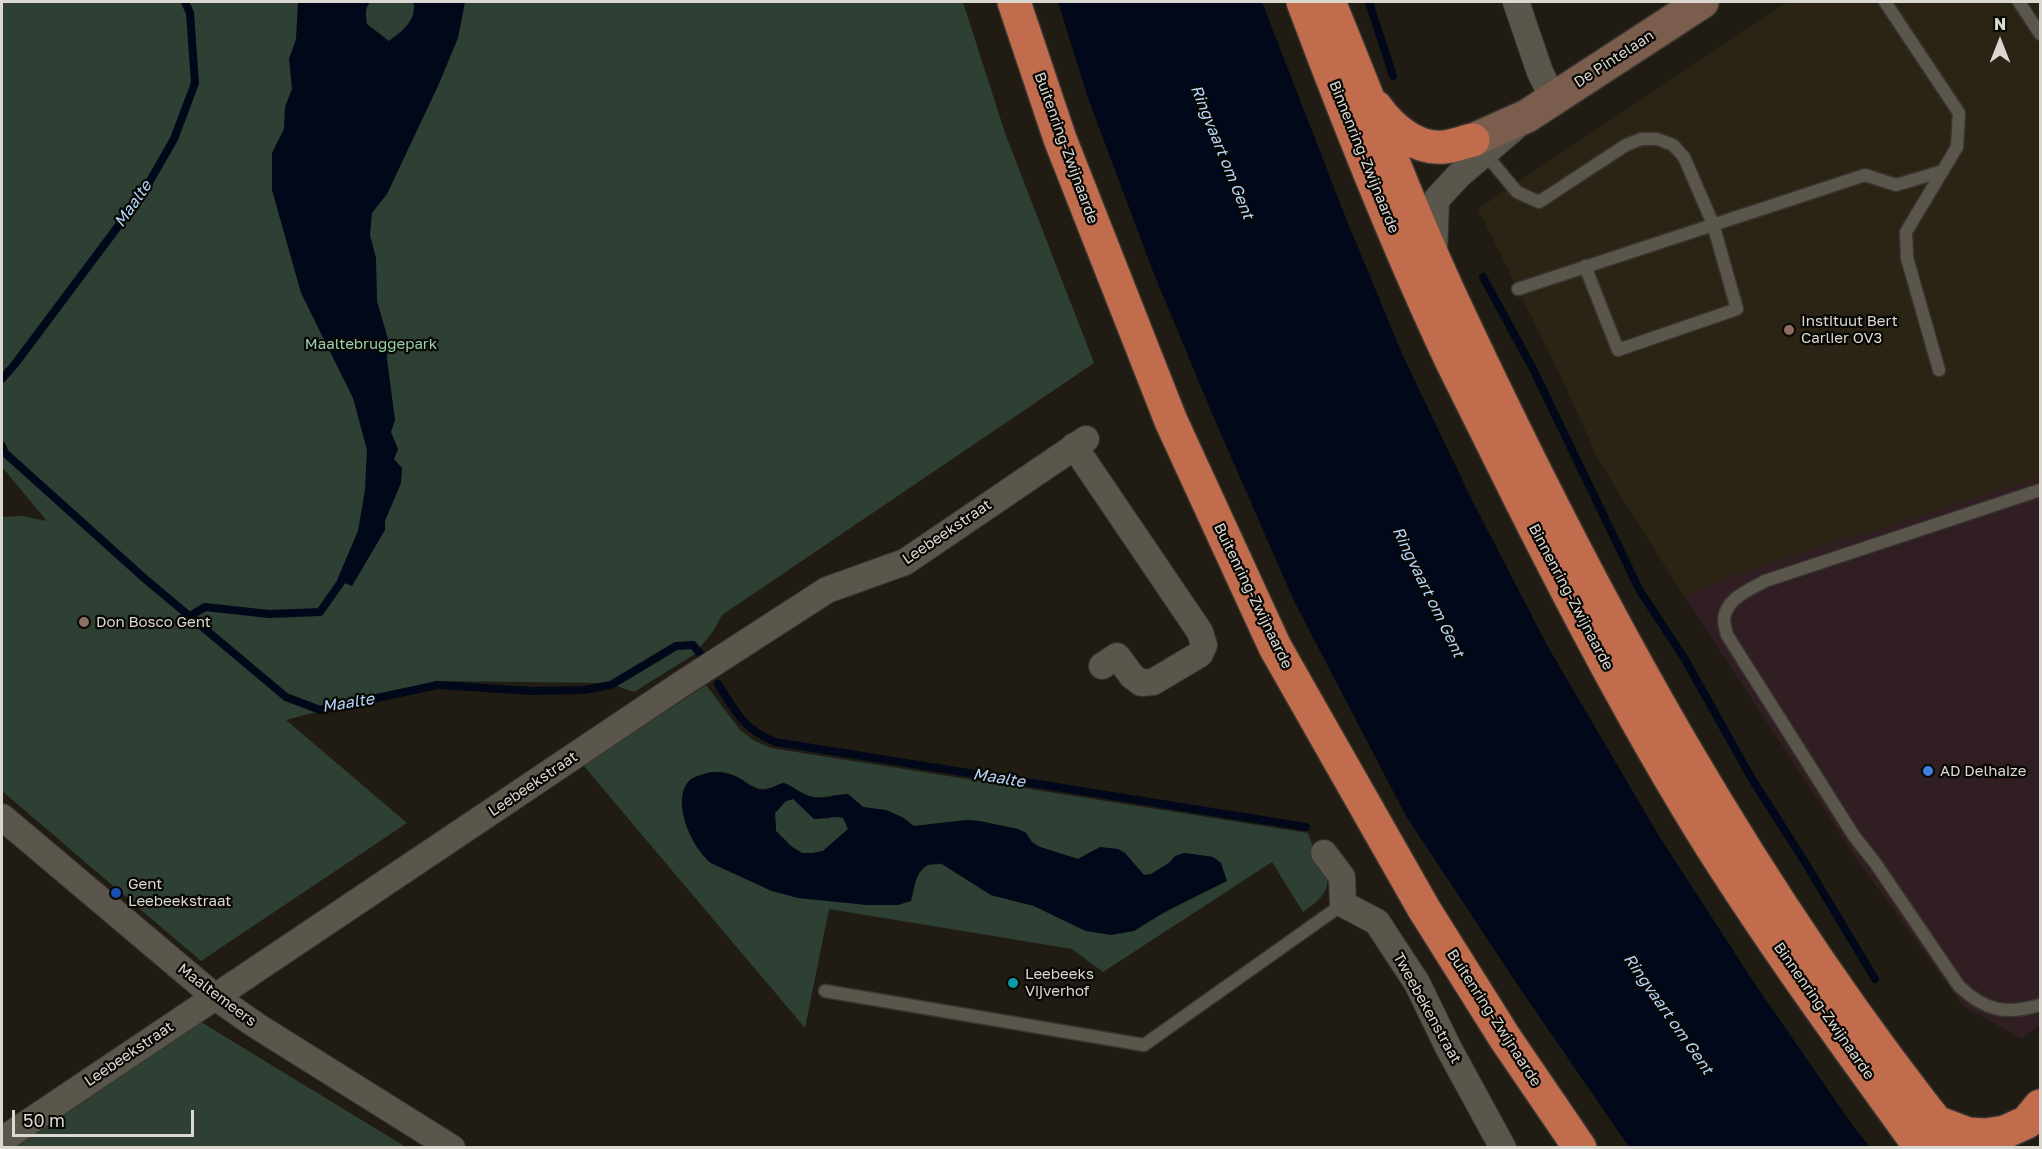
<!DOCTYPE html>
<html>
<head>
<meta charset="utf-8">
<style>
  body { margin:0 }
  #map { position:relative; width:2042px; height:1149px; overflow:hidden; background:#211c13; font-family:"Golos Text",sans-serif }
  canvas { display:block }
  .frame { position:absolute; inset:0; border:3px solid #dbd8d2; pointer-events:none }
  .north { position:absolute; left:1970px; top:12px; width:60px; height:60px; -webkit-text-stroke:4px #090704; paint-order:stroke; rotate:0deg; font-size:16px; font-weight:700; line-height:24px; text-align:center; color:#dbd8d2 }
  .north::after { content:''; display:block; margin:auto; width:21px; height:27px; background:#dbd8d2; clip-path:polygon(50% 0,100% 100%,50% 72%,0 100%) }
  .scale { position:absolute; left:12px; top:1110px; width:182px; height:27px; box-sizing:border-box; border:3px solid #dbd8d2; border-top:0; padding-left:8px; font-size:18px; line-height:21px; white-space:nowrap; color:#dbd8d2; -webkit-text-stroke:4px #090704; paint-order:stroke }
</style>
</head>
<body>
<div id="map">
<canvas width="2042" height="1149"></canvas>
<div class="frame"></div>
<div class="north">N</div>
<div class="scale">50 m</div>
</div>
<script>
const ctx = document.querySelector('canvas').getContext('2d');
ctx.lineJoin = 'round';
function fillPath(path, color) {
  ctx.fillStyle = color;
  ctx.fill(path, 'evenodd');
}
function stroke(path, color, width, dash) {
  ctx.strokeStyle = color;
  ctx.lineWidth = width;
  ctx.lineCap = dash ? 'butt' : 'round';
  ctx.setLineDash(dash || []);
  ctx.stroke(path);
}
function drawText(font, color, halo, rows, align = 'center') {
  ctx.font = font + ' "Golos Text",sans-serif';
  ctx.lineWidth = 4.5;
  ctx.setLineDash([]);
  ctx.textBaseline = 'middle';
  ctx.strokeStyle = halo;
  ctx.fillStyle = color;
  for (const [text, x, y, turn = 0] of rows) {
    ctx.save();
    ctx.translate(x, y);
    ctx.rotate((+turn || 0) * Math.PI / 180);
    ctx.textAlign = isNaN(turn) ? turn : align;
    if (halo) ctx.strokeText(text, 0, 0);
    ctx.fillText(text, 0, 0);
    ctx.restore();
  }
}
fillPath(new Path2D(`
  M 2040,477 L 2040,1024 L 2022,1039 L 1963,1006 L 1854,855 L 1684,596 L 1739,574 L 1853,535 L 1855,538 Z`), '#301e23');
fillPath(new Path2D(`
  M 1787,2 L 2040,2 L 2040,477 L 1854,538 L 1853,535 L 1739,574 L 1684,596 L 1599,461 L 1559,372 L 1478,209 Z`), '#2b2414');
fillPath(new Path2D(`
  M 2,2 L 963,2 L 1005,133 L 1094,363 L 722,615 L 714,630 L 695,654 L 634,692 L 608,683 L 436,681 L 286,720 L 407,823 L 201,961 L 2,791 L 2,517 L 22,516 L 47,521 L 2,467 Z
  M 706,685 L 740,730 L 753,740 L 771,748 L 1308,833 C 1319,870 1348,883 1303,912 L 1272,862 L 1103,972 L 1072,949 L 829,909 L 805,1028 L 583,765 ZM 721,772 C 749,775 752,800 784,783 C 790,785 795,789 800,793 C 815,801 832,795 847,794 L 863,807 L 902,817 L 914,826 L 967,820 L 979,821 L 1018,829 L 1026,833 L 1032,843 L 1040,847 L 1078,859 L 1092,851 L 1136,866 L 1144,875 L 1151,874 L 1184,853 L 1213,857 L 1226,881 L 1154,918 L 1086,931 L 1034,906 L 991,895 L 942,864 L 927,865 L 918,874 L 867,905 L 784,893 L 772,891 L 711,863 C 690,845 678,815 686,788 Z
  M 793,799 L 826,819 L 837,816 L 843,818 L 849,828 L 823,851 L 813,853 L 802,853 L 792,847 L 776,831 L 775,813 L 786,801 Z
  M 200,1021 L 227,1038 L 406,1147 L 6,1148 Z`), '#2e3f34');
fillPath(new Path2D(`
  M 298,2 L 371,2 C 364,7 366,16 367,24 L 389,41 C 402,31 418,20 413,2 L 465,2 L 458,38 L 438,86 L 387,194 L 372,213 L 370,235 L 376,258 L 377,301 L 388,339 L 387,359 L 395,420 L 391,432 L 398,449 L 394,459 L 402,468 L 401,483 L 385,521 L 385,530 L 352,586 L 337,580 L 358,531 L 365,490 L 367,450 L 353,398 L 301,293 L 272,190 L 272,153 L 284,129 L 285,107 L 292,89 L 289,59 L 296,39 Z
  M 1058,2 L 1262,2 L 1347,221 L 1403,356 L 1472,500 L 1548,647 L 1659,836 L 1755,984 L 1853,1126 L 1870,1147 L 1629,1147 L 1521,990 L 1406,816 L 1294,601 L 1211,411 L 1152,269 L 1089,101 Z
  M 711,772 C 722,772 730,773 739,778 C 746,782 753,789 761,790 C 770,790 776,784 784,783 C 796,788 805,797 819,798 C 827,798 838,794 848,794 L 863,807 L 886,810 L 902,817 L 914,826 L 967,820 L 979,821 L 1018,829 L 1026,833 L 1032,842 L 1040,847 L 1078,859 L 1100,847 L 1118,849 L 1125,853 L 1144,875 L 1151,874 L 1169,863 L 1175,856 L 1184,853 L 1213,857 L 1221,863 L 1227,881 L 1168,910 L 1134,931 L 1111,935 L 1086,931 L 1034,906 L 991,895 L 942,864 C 916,860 916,883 911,901 L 898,905 L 867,905 L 798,898 L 772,891 L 711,863 C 693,848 670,802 689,781 C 694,776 704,774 711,772 ZM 793,799 L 814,819 C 824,819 834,815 843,818 L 848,829 L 823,851 L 813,853 L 802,853 L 792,847 L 776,831 L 775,813 L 786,801 Z`), '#000819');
stroke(new Path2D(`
  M 1369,2 L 1393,76
  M 1483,277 L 1533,369 L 1640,591 L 1683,656 L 1752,779 L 1803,859 L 1875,979
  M 2,379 L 15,364 L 143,193 L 174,139 L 195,83 L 190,13 L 185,2
  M 2,446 L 5,453 L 144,578 L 286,697 L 320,710 L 438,685 L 532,691 L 584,690 L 611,685 L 676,646 L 693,645 L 702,656
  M 190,616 L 205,607 L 269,614 L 320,612 L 341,582
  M 718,684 C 737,713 741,727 775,742 L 1306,827`), '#000819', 8);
const lane = new Path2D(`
  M 1885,2 L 1959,113 L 1957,147 L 1906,232 L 1907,258 L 1939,370
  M 2019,2 L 2040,34
  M 1482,150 L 1517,192 L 1539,202 L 1626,145 L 1641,139 L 1657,139 L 1673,145 L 1684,157 L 1713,224 L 1737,309 L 1618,350 L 1585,266
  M 1518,289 L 1865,175 L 1896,185 L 1943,171
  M 2040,490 L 1765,581 C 1749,590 1725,599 1724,620 C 1724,624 1726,630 1727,635 L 1854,836 L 1876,864 L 1959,986 C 1985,1011 2006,1015 2040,1005
  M 825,991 L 1144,1045 L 1343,904`);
const street = new Path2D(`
  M 1516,2 L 1540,72 L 1553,99
  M 1434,252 L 1436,200 L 1459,175 L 1514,128
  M 1074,446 L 1200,632 L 1204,645 L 1200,654 L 1153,682 L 1141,683 L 1132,676 L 1117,656 L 1102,666
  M 2,817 L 214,996 L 257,1026 L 452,1148
  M 1324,853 L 1342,877 L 1343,904 L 1377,922 L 1417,983 L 1448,1047 L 1503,1148
  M 2,1140 L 680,685 L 827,590 L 905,562 L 1086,439`);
const secondary = new Path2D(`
  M 1473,140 L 1527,116 L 1702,2`);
const highway = new Path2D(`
  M 1014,2 L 1060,139 L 1171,421 L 1275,647 L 1424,909 L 1505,1038 L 1580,1148
  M 1303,2 C 1348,122 1396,243 1451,360 C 1474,407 1498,454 1521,501 C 1580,618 1641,734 1711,846 C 1777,950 1849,1049 1921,1148
  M 1329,2 C 1372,105 1410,211 1458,312 C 1596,606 1752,894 1957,1148
  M 1376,107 C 1391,128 1416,150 1444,147 C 1454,146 1463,142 1473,140
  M 1936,1122 L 1968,1134 L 1986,1135 L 2005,1132 L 2027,1122 L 2040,1106`);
stroke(lane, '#383530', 15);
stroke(street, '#383530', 28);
stroke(secondary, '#383530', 36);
stroke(highway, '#383530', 36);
stroke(lane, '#5b564b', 12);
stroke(street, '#5b564b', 26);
stroke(secondary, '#7a5d4c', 33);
stroke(highway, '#c16d4d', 33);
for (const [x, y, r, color] of [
  [1789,330,6,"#8d6e63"],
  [84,622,6,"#8d6e63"],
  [1928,771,6,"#3f7fe0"],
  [116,893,6,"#1a4fb4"],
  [1013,983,6,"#0f9aa8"]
]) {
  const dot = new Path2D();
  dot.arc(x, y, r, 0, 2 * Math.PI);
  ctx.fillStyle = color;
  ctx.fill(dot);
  stroke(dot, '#090704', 2);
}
drawText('15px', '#dbd8d2', '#090704', [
  ["De Pintelaan",1614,59,-33],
  ["Buitenring-Zwijnaarde",1066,148,70],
  ["Binnenring-Zwijnaarde",1364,157,68],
  ["Leebeekstraat",947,532,-34],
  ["Buitenring-Zwijnaarde",1253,596,64],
  ["Binnenring-Zwijnaarde",1571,597,62],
  ["Leebeekstraat",533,784,-34],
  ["Maaltemeers",217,995,37],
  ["Tweebekenstraat",1427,1008,61],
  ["Binnenring-Zwijnaarde",1824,1011,55],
  ["Buitenring-Zwijnaarde",1494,1018,57],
  ["Leebeekstraat",129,1054,-34]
]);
drawText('15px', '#dbd8d2', '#090704', [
  ["Instituut Bert",1801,321],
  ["Carlier OV3",1801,338],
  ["Don Bosco Gent",96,622],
  ["AD Delhaize",1940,771],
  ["Gent",128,884],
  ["Leebeekstraat",128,901],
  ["Leebeeks",1025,974],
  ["Vijverhof",1025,991]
], 'left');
drawText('15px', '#98d0ad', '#090704', [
  ["Maaltebruggepark",371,344]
]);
drawText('italic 16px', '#b3d6f9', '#090704', [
  ["Ringvaart om Gent",1222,152,68],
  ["Maalte",133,204,-55],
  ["Ringvaart om Gent",1428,592,64],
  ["Maalte",348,703,-9],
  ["Maalte",999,778,9],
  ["Ringvaart om Gent",1668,1014,55]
]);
</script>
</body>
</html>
